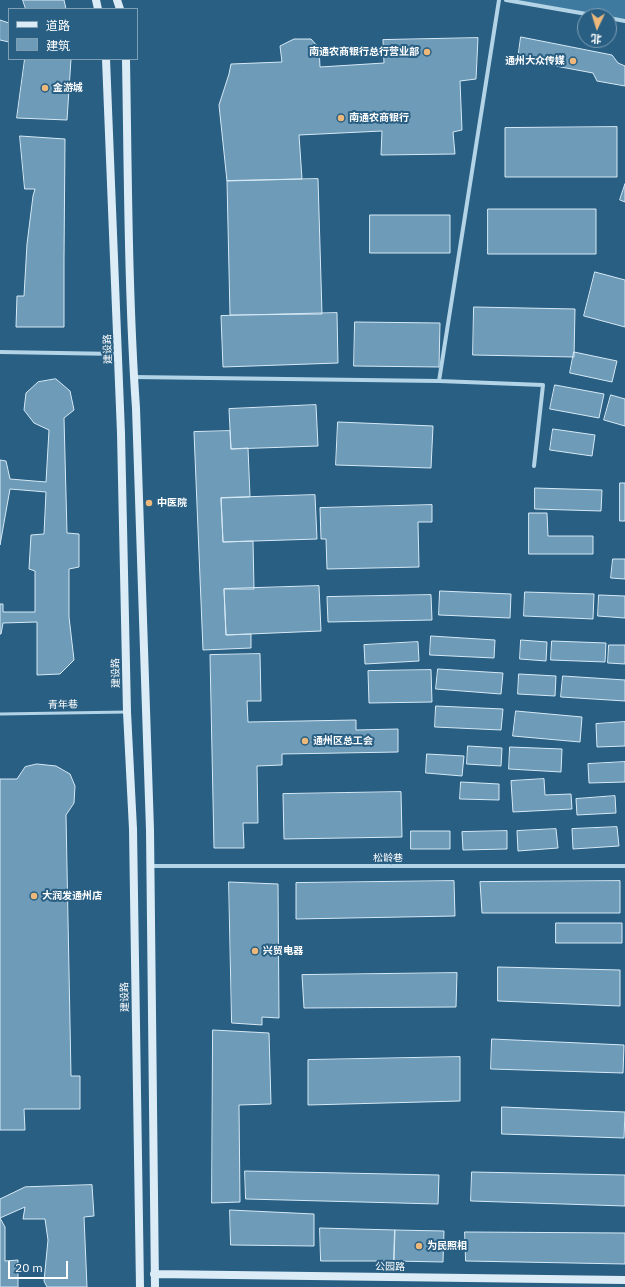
<!DOCTYPE html>
<html>
<head>
<meta charset="utf-8">
<style>
  body { margin:0 }
  #map { position:relative; width:625px; height:1287px; overflow:hidden; background:#295f83; font-family:"IBM Plex Sans","Noto Sans SC",sans-serif }
  canvas { display:block }
  .legend { position:absolute; left:8px; top:8px; width:130px; height:52px; box-sizing:border-box; background:#295f83; border:1px solid #7f9fb5; margin:0; padding:5px 7px; list-style:none; font-size:12px; color:#fff }
  .legend li { display:flex; align-items:center; gap:8px; height:20px }
  .legend b { width:20px; border:1px solid #7f9fb5 }
  .north { position:absolute; left:577px; top:8px; width:40px; height:40px; box-sizing:border-box; background:#295f83; border:1px solid #7f9fb5; border-radius:50%; rotate:184deg; font-size:11px; font-weight:700; line-height:16px; text-align:center; color:#fff }
  .north::after { content:''; display:block; margin:auto; width:14px; height:18px; background:#edb87a; clip-path:polygon(50% 0,100% 100%,50% 72%,0 100%) }
  .scale { position:absolute; left:8px; top:1261px; width:60px; height:18px; box-sizing:border-box; border:2px solid #fff; border-top:0; padding-left:5px; font-size:12px; line-height:14px; white-space:nowrap; color:#fff; -webkit-text-stroke:3px #295f83; paint-order:stroke }
</style>
</head>
<body>
<div id="map">
<canvas width="625" height="1287"></canvas>
<ul class="legend">
<li><b style="height:5px;background:#dcecf6"></b>道路</li>
<li><b style="height:11px;background:#6d9bb8"></b>建筑</li>
</ul>
<div class="north">北</div>
<div class="scale">20 m</div>
</div>
<script>
const ctx = document.querySelector('canvas').getContext('2d');
ctx.lineJoin = 'round';
function fillPath(path, color) {
  ctx.fillStyle = color;
  ctx.fill(path, 'evenodd');
}
function stroke(path, color, width, dash) {
  ctx.strokeStyle = color;
  ctx.lineWidth = width;
  ctx.lineCap = dash ? 'butt' : 'round';
  ctx.setLineDash(dash || []);
  ctx.stroke(path);
}
function drawText(font, color, halo, rows, align = 'center') {
  ctx.font = font + ' "IBM Plex Sans","Noto Sans SC",sans-serif';
  ctx.lineWidth = 4;
  ctx.setLineDash([]);
  ctx.textBaseline = 'middle';
  ctx.strokeStyle = halo;
  ctx.fillStyle = color;
  for (const [text, x, y, turn = 0] of rows) {
    ctx.save();
    ctx.translate(x, y);
    ctx.rotate((+turn || 0) * Math.PI / 180);
    ctx.textAlign = isNaN(turn) ? turn : align;
    if (halo) ctx.strokeText(text, 0, 0);
    ctx.fillText(text, 0, 0);
    ctx.restore();
  }
}
fillPath(new Path2D(`
  M 506,0 L 625,0 L 625,21 L 609,18 L 609,16 L 598,16 Z`), '#3e7a9f');
const building = new Path2D(`
  M 23,0 L 64,0 L 66,9 L 26,9 Z
  M 0,20 L 9,23 L 9,42 L 0,40 Z
  M 521,37 L 612,55 L 618,63 L 625,66 L 625,86 L 597,81 L 593,73 L 518,59 Z
  M 478,38 L 476,79 L 460,81 L 462,130 L 453,132 L 455,154 L 381,155 L 382,131 L 299,135 L 302,179 L 227,181 L 219,105 L 229,74 L 231,64 L 282,62 L 280,46 L 294,39 L 311,39 L 319,48 L 320,67 L 384,63 L 383,40 Z
  M 25,59 L 71,59 L 67,120 L 17,118 Z
  M 617,127 L 617,177 L 505,177 L 505,128 Z
  M 20,136 L 65,139 L 64,259 L 64,327 L 16,327 L 17,296 L 24,296 L 27,244 L 33,196 L 35,189 L 25,189 Z
  M 318,179 L 322,314 L 230,315 L 227,181 Z
  M 625,184 L 625,202 L 620,200 Z
  M 488,209 L 596,209 L 596,254 L 488,254 Z
  M 370,215 L 450,215 L 450,253 L 370,253 Z
  M 595,272 L 625,280 L 625,327 L 584,316 Z
  M 474,307 L 575,309 L 574,357 L 473,355 Z
  M 337,313 L 338,363 L 223,367 L 221,316 Z
  M 355,322 L 440,323 L 439,367 L 354,366 Z
  M 574,352 L 617,361 L 612,382 L 570,373 Z
  M 56,379 L 70,391 L 74,410 L 64,418 L 67,533 L 79,534 L 79,567 L 69,569 L 69,617 L 74,660 L 60,674 L 37,675 L 37,622 L 3,623 L 1,634 L 0,634 L 0,604 L 3,604 L 3,612 L 35,612 L 35,571 L 29,569 L 31,535 L 44,534 L 46,492 L 10,489 L 0,545 L 0,460 L 6,461 L 10,479 L 46,482 L 49,430 L 34,423 L 24,410 L 26,393 L 38,382 Z
  M 555,385 L 604,394 L 599,418 L 550,409 Z
  M 611,395 L 625,399 L 625,426 L 604,420 Z
  M 316,405 L 318,446 L 231,449 L 229,409 Z
  M 338,422 L 433,426 L 431,468 L 336,465 Z
  M 553,429 L 595,435 L 592,456 L 550,450 Z
  M 230,431 L 231,449 L 248,448 L 250,497 L 221,498 L 223,542 L 253,541 L 254,589 L 224,589 L 226,635 L 251,634 L 251,648 L 203,650 L 194,432 Z
  M 620,483 L 625,483 L 625,521 L 620,521 Z
  M 535,488 L 602,490 L 601,511 L 535,509 Z
  M 315,495 L 317,539 L 223,542 L 221,498 Z
  M 432,505 L 432,522 L 418,522 L 419,567 L 327,569 L 326,539 L 321,539 L 320,508 Z
  M 529,513 L 547,513 L 548,536 L 593,536 L 593,554 L 529,554 Z
  M 613,559 L 625,559 L 625,579 L 611,578 Z
  M 319,586 L 321,631 L 226,635 L 224,589 Z
  M 440,591 L 511,594 L 510,618 L 439,615 Z
  M 525,592 L 594,594 L 593,619 L 524,616 Z
  M 431,595 L 432,620 L 328,622 L 327,597 Z
  M 599,595 L 625,596 L 625,618 L 598,616 Z
  M 431,636 L 495,640 L 494,658 L 430,655 Z
  M 521,640 L 547,642 L 546,661 L 520,659 Z
  M 552,641 L 606,643 L 605,662 L 551,660 Z
  M 418,642 L 419,661 L 365,664 L 364,645 Z
  M 609,645 L 625,645 L 625,664 L 608,663 Z
  M 260,654 L 261,701 L 247,701 L 248,722 L 356,720 L 356,730 L 398,729 L 398,752 L 282,754 L 282,765 L 257,766 L 258,823 L 243,823 L 244,848 L 214,848 L 210,655 Z
  M 438,669 L 503,673 L 501,694 L 436,689 Z
  M 431,670 L 432,702 L 369,703 L 368,671 Z
  M 519,674 L 556,676 L 555,696 L 518,694 Z
  M 563,676 L 625,680 L 625,701 L 561,697 Z
  M 436,706 L 503,709 L 501,730 L 435,727 Z
  M 516,711 L 582,717 L 580,742 L 513,736 Z
  M 625,722 L 625,746 L 597,747 L 596,724 Z
  M 468,746 L 502,748 L 501,766 L 467,764 Z
  M 510,747 L 562,749 L 561,772 L 509,769 Z
  M 427,754 L 464,756 L 462,776 L 426,773 Z
  M 625,762 L 625,782 L 589,783 L 588,764 Z
  M 37,764 L 56,766 L 70,774 L 75,786 L 74,803 L 66,815 L 71,1076 L 80,1076 L 80,1109 L 24,1109 L 25,1130 L 0,1130 L 0,779 L 17,779 L 25,767 Z
  M 544,779 L 545,795 L 571,794 L 572,809 L 513,812 L 511,781 Z
  M 461,782 L 499,784 L 499,800 L 460,799 Z
  M 401,792 L 402,837 L 284,839 L 283,794 Z
  M 615,796 L 616,813 L 577,815 L 576,799 Z
  M 617,827 L 619,846 L 573,849 L 572,829 Z
  M 556,829 L 558,848 L 518,851 L 517,831 Z
  M 411,831 L 450,831 L 450,849 L 411,849 Z
  M 507,831 L 507,849 L 463,850 L 462,832 Z
  M 454,881 L 455,916 L 296,919 L 296,883 Z
  M 620,881 L 620,913 L 482,913 L 480,882 Z
  M 229,882 L 278,884 L 279,1018 L 262,1017 L 262,1025 L 232,1023 Z
  M 556,923 L 622,923 L 622,943 L 556,943 Z
  M 498,967 L 620,970 L 620,1006 L 498,1001 Z
  M 457,973 L 456,1007 L 304,1008 L 302,975 Z
  M 213,1030 L 269,1033 L 271,1104 L 239,1105 L 240,1202 L 212,1203 Z
  M 492,1039 L 624,1045 L 623,1073 L 491,1069 Z
  M 460,1057 L 460,1101 L 308,1105 L 308,1060 Z
  M 502,1107 L 625,1112 L 624,1138 L 502,1134 Z
  M 245,1171 L 439,1175 L 438,1204 L 246,1199 Z
  M 472,1172 L 625,1175 L 625,1206 L 471,1201 Z
  M 92,1185 L 94,1216 L 84,1217 L 87,1287 L 47,1287 L 44,1281 L 48,1240 L 45,1219 L 23,1219 L 25,1207 L 0,1218 L 5,1227 L 5,1261 L 18,1260 L 18,1287 L 0,1287 L 0,1199 L 25,1187 Z
  M 230,1210 L 314,1214 L 314,1246 L 231,1245 Z
  M 320,1228 L 395,1230 L 394,1261 L 321,1261 Z
  M 395,1230 L 444,1231 L 443,1262 L 394,1261 Z
  M 465,1232 L 625,1233 L 625,1264 L 466,1261 Z`);
fillPath(building, '#6d9bb8');
stroke(building, '#d6e9f5', 1);
stroke(new Path2D(`
  M 0,714 L 127,712`), '#b3d3e6', 3);
stroke(new Path2D(`
  M 506,0 L 598,16
  M 609,18 L 625,21
  M 0,352 L 118,354
  M 133,377 L 439,381 L 499,0
  M 439,381 L 543,385 L 534,466
  M 150,866 L 625,866`), '#b3d3e6', 4);
stroke(new Path2D(`
  M 96,0 L 98,9
  M 117,0 L 120,9
  M 106,59 L 121,433 L 127,712 L 133,829 L 140,1287
  M 126,59 C 128,175 128,292 136,408 L 150,830 L 155,1287
  M 154,1274 L 625,1280`), '#dcecf6', 8);
for (const [x, y, r, color] of [
  [427,52,4,"#edb87a"],
  [573,61,4,"#edb87a"],
  [45,88,4,"#edb87a"],
  [341,118,4,"#edb87a"],
  [149,503,4,"#edb87a"],
  [305,741,4,"#edb87a"],
  [34,896,4,"#edb87a"],
  [255,951,4,"#edb87a"],
  [419,1246,4,"#edb87a"]
]) {
  const dot = new Path2D();
  dot.arc(x, y, r, 0, 2 * Math.PI);
  ctx.fillStyle = color;
  ctx.fill(dot);
  stroke(dot, '#295f83', 1.5);
}
drawText('bold 10px', '#fff', '#295f83', [
  ["南通农商银行总行营业部",419,52,"right"],
  ["通州大众传媒",565,61,"right"],
  ["金游城",53,88],
  ["南通农商银行",349,118],
  ["中医院",157,503],
  ["通州区总工会",313,741],
  ["大润发通州店",42,896],
  ["兴贸电器",263,951],
  ["为民照相",427,1246]
], 'left');
drawText('10px', '#fff', '#295f83', [
  ["建设路",108,349,-92],
  ["建设路",116,673,-91],
  ["青年巷",63,705,-1],
  ["松龄巷",388,858],
  ["建设路",125,997,-91],
  ["公园路",390,1267,1]
]);
</script>
</body>
</html>
